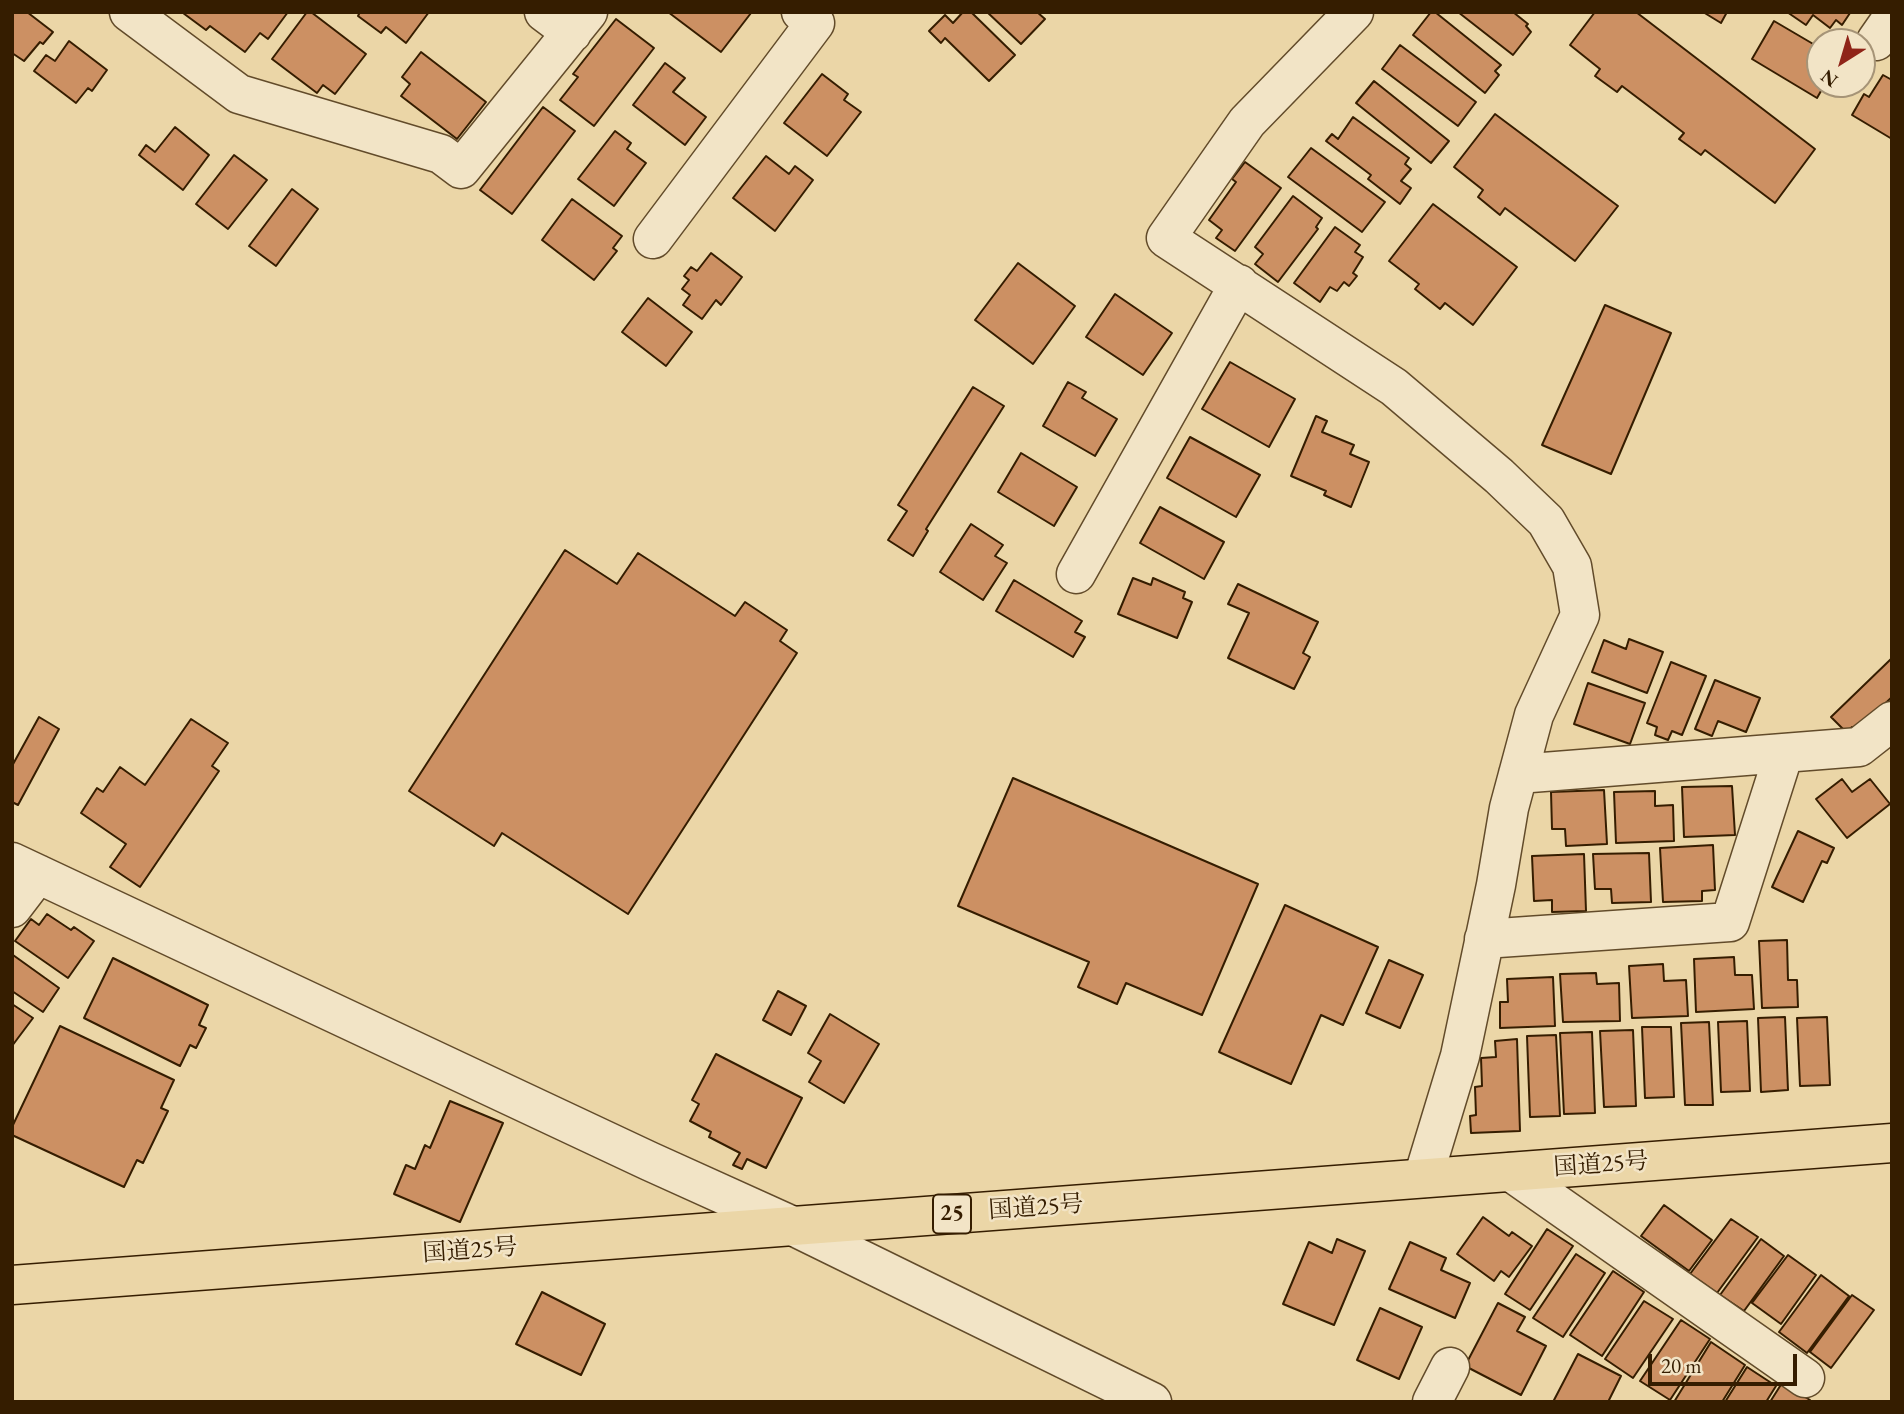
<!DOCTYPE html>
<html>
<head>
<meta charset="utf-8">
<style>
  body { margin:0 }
  #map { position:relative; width:1904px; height:1414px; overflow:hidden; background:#ebd6a7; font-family:"EB Garamond",serif }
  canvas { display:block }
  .frame { position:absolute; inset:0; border:14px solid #351d00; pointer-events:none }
  .north { position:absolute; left:1806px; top:28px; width:70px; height:70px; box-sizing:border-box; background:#f2e4c6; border:2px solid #a69477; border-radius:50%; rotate:217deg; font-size:19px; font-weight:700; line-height:28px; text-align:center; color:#351d00 }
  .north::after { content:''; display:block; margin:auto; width:24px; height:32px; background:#8f2418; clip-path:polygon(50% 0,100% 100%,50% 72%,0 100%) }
  .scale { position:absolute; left:1648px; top:1354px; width:149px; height:32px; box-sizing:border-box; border:4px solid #351d00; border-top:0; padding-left:9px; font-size:21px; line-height:24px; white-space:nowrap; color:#351d00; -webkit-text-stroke:5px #f2e4c6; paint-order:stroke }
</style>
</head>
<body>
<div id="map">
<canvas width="1904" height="1414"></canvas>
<div class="frame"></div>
<div class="north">N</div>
<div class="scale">20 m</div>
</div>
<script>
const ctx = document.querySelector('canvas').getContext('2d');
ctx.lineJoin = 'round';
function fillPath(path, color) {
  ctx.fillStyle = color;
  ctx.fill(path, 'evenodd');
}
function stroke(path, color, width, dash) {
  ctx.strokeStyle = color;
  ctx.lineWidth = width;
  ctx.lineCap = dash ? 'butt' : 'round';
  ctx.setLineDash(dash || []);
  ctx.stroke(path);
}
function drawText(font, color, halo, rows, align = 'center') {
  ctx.font = font + ' "EB Garamond","Noto Serif JP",serif';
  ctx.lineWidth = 5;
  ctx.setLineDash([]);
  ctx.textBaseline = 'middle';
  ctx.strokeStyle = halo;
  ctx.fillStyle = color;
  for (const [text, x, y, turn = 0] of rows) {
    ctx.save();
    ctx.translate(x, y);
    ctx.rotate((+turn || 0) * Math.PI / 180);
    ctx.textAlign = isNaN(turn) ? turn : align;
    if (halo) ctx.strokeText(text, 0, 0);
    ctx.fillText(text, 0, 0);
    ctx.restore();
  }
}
const building = new Path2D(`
  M 12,12 L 27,12 L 53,32 L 43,44 L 40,42 L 24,61 L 12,53 Z
  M 288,12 L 268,39 L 260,33 L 245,52 L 210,26 L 206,30 L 183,13 Z
  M 307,12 L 311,12 L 366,54 L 335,94 L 323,85 L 317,93 L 272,59 Z
  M 360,12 L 429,12 L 406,43 L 386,27 L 381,33 L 358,16 Z
  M 668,12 L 750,12 L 751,13 L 721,52 Z
  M 963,12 L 971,12 L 1015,55 L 989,81 L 945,38 L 941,43 L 929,31 L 945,15 L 953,23 Z
  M 987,12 L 1037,12 L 1045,19 L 1021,44 Z
  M 1431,12 L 1435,12 L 1501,65 L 1495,71 L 1499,75 L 1485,93 L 1413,35 Z
  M 1458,12 L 1513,12 L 1528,24 L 1526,26 L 1531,32 L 1513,55 Z
  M 1595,12 L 1636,12 L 1815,149 L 1775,203 L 1705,150 L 1701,155 L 1679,139 L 1684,133 L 1622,86 L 1617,92 L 1595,76 L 1600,69 L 1570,45 Z
  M 1703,12 L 1727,12 L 1721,23 Z
  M 1787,12 L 1850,12 L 1850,13 L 1842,25 L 1836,20 L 1830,28 L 1813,15 L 1806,25 Z
  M 616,19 L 654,48 L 594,126 L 560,100 L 578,77 L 573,74 Z
  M 1774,21 L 1820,48 L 1820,84 L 1825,84 L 1817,98 L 1752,59 Z
  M 69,41 L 107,70 L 92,91 L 88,88 L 76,103 L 34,71 L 46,55 L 55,61 Z
  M 1400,45 L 1476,102 L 1458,126 L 1382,69 Z
  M 421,52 L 486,102 L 457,139 L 401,96 L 410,84 L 402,77 Z
  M 665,63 L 685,78 L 673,92 L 706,117 L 685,145 L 633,105 Z
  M 822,74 L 848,94 L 844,100 L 861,112 L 827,156 L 784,123 Z
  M 1883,75 L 1892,80 L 1892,139 L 1852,115 L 1864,94 L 1869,97 Z
  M 1374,81 L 1449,141 L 1431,163 L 1356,103 Z
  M 543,107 L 575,131 L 512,214 L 480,190 Z
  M 1495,114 L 1618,206 L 1575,261 L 1505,208 L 1500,215 L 1478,197 L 1483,190 L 1454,167 Z
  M 1353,117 L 1409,158 L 1405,164 L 1411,169 L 1401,181 L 1411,188 L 1400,204 L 1368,179 L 1371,175 L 1326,141 L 1332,134 L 1338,139 Z
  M 175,127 L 209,155 L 183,190 L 139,155 L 146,145 L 155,152 Z
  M 615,131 L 631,143 L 627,149 L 646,163 L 614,206 L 578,179 Z
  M 1311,148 L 1385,202 L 1362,232 L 1288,177 Z
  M 234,155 L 267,180 L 228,229 L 196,204 Z
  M 766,156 L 789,174 L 795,166 L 813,180 L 775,231 L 733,198 Z
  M 1245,162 L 1281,188 L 1235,251 L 1216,238 L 1222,230 L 1209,220 L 1236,182 L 1232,179 Z
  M 292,189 L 318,209 L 276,266 L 249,246 Z
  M 1293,196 L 1322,218 L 1316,227 L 1318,229 L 1278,282 L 1255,264 L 1263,254 L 1255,247 Z
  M 572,199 L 622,236 L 613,248 L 617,251 L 594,280 L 542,240 Z
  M 1433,204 L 1517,267 L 1473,325 L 1445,303 L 1440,309 L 1415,289 L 1419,284 L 1389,261 Z
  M 1335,227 L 1360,245 L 1355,252 L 1363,257 L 1353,273 L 1357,276 L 1349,286 L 1344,282 L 1337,291 L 1330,287 L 1320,302 L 1294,283 Z
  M 711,253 L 742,277 L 721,305 L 716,300 L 702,319 L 683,305 L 690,295 L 682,289 L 689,280 L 684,276 L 691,267 L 697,271 Z
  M 1018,263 L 1075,306 L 1033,364 L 975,320 Z
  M 1115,294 L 1172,333 L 1143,375 L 1086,337 Z
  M 648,298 L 692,332 L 666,366 L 622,332 Z
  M 1605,305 L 1671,333 L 1611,474 L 1542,445 Z
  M 1230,362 L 1295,399 L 1269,447 L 1202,409 Z
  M 1068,382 L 1086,392 L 1082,398 L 1117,419 L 1095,456 L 1043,426 Z
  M 973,387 L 1004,406 L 926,529 L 928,531 L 913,556 L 888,540 L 907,511 L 898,505 Z
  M 1316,416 L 1327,421 L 1322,432 L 1354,445 L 1350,454 L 1369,462 L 1351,507 L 1324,495 L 1326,491 L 1291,476 Z
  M 1190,437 L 1260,475 L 1236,517 L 1167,478 Z
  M 1021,453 L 1077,487 L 1054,526 L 998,492 Z
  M 1160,507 L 1224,542 L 1204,579 L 1140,543 Z
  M 971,524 L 1003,545 L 995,556 L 1007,563 L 983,600 L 940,572 Z
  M 565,550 L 617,584 L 638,553 L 735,616 L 745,602 L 787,630 L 780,641 L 797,653 L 628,914 L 502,833 L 494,846 L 409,791 Z
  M 1133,578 L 1151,585 L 1153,578 L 1185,592 L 1183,598 L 1192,602 L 1177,638 L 1118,614 Z
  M 1014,580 L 1082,621 L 1075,632 L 1085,637 L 1073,657 L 996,611 Z
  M 1238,584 L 1318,622 L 1303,653 L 1310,657 L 1294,689 L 1228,658 L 1249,613 L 1228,604 Z
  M 1629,639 L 1663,652 L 1647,693 L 1592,672 L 1604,640 L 1626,649 Z
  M 1892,658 L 1892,697 L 1856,731 L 1852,727 L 1846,732 L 1831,717 Z
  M 1671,662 L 1706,676 L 1682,735 L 1672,731 L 1668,740 L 1655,735 L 1657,727 L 1647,723 Z
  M 1715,680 L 1760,698 L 1746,732 L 1718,721 L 1712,736 L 1695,729 Z
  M 1588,683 L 1645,703 L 1630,744 L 1574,724 Z
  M 39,717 L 59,729 L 18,805 L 12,802 L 12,766 Z
  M 191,719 L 228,743 L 212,766 L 219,771 L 140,887 L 110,867 L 126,844 L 81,813 L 97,788 L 103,792 L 120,767 L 145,785 Z
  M 1013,778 L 1258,884 L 1202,1015 L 1126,983 L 1117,1004 L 1078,987 L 1089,962 L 958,906 Z
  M 1842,779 L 1852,792 L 1870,779 L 1890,804 L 1847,838 L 1816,799 Z
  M 1732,786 L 1735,835 L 1684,837 L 1682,787 Z
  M 1604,790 L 1607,844 L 1566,846 L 1565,829 L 1552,829 L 1551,792 Z
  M 1655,791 L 1655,806 L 1673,805 L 1674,841 L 1616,843 L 1614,792 Z
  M 1798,831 L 1834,848 L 1827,863 L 1822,861 L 1803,902 L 1772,887 Z
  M 1713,845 L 1715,890 L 1702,891 L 1702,901 L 1663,902 L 1660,848 Z
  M 1649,853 L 1651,902 L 1612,903 L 1611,889 L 1595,889 L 1593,854 Z
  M 1584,854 L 1586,911 L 1552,912 L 1552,900 L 1534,901 L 1532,856 Z
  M 1285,905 L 1378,947 L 1343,1025 L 1321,1015 L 1291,1084 L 1219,1052 Z
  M 47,914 L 71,930 L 74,927 L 94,941 L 68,978 L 15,941 L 31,919 L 39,925 Z
  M 1787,940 L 1788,980 L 1797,980 L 1798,1007 L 1762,1008 L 1759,941 Z
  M 13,955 L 59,988 L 43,1012 L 12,991 Z
  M 1734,957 L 1735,975 L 1752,975 L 1754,1009 L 1696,1012 L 1694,959 Z
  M 113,958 L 208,1005 L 199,1025 L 206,1028 L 196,1048 L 190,1045 L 180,1066 L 84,1018 Z
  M 1389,960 L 1423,975 L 1400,1028 L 1366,1013 Z
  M 1663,964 L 1664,981 L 1686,980 L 1688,1016 L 1632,1018 L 1629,966 Z
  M 1596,973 L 1597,984 L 1619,983 L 1620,1021 L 1563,1022 L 1560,974 Z
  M 1553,977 L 1555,1026 L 1500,1028 L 1500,1002 L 1508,1002 L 1507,979 Z
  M 778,991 L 806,1006 L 791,1035 L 763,1020 Z
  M 12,1004 L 33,1018 L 12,1046 Z
  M 830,1014 L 879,1044 L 844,1103 L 809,1082 L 821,1061 L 808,1053 Z
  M 1785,1017 L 1788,1090 L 1761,1092 L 1758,1018 Z
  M 1827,1017 L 1830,1085 L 1800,1086 L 1797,1018 Z
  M 1747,1021 L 1750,1091 L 1721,1092 L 1718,1022 Z
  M 1709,1022 L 1713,1105 L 1685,1105 L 1681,1023 Z
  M 60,1026 L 174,1080 L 161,1108 L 168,1111 L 143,1163 L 137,1160 L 124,1187 L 12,1135 L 12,1127 Z
  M 1642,1027 L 1671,1027 L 1674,1097 L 1645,1098 Z
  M 1633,1030 L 1636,1106 L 1604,1107 L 1600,1031 Z
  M 1592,1032 L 1595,1113 L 1564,1114 L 1560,1033 Z
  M 1556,1035 L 1560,1116 L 1530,1117 L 1527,1036 Z
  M 1517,1039 L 1520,1131 L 1471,1133 L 1470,1116 L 1476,1115 L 1475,1087 L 1482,1086 L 1481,1058 L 1496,1057 L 1495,1041 Z
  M 716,1054 L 802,1098 L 766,1168 L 747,1159 L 742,1169 L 733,1165 L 740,1153 L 709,1137 L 711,1132 L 690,1121 L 699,1104 L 692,1100 Z
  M 450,1101 L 503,1123 L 460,1222 L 394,1194 L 406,1165 L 415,1169 L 425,1145 L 430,1148 Z
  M 1664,1205 L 1712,1240 L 1689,1271 L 1641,1236 Z
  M 1483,1217 L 1509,1236 L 1512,1232 L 1532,1246 L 1509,1277 L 1501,1271 L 1494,1281 L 1457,1254 Z
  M 1731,1219 L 1758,1237 L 1717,1293 L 1690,1274 Z
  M 1547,1229 L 1573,1246 L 1530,1310 L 1505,1294 Z
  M 1337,1239 L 1365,1251 L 1334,1325 L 1283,1304 L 1309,1242 L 1332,1253 Z
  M 1761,1239 L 1784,1256 L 1744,1311 L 1720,1295 Z
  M 1410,1242 L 1446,1258 L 1441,1270 L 1470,1283 L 1455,1318 L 1389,1289 Z
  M 1576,1254 L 1605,1273 L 1563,1337 L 1533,1318 Z
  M 1788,1255 L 1816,1275 L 1781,1324 L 1752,1303 Z
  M 1613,1271 L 1644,1292 L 1602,1356 L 1570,1335 Z
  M 1821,1275 L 1849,1296 L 1807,1353 L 1779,1332 Z
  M 542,1292 L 605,1324 L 581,1375 L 516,1344 Z
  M 1852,1295 L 1874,1310 L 1831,1368 L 1810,1352 Z
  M 1644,1301 L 1673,1319 L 1633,1378 L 1605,1359 Z
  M 1498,1303 L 1525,1317 L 1517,1331 L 1546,1346 L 1521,1395 L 1465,1366 Z
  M 1380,1308 L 1422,1327 L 1399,1379 L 1357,1360 Z
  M 1681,1320 L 1710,1339 L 1670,1400 L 1640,1381 Z
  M 1711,1342 L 1745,1365 L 1722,1402 L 1674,1402 Z
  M 1578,1354 L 1621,1376 L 1608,1402 L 1553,1402 Z
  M 1747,1367 L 1776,1386 L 1766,1402 L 1725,1402 Z
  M 1782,1383 L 1810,1400 L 1809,1402 L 1770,1402 Z`);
fillPath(building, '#cc9063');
stroke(building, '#351d00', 2);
const street = new Path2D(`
  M 129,12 L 239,94 L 441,154 L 461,169 L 588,12
  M 544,12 L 572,33
  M 1354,12 L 1247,122 L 1166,238 L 1394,387 L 1499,476 L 1546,521 L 1572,566 L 1580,615 L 1534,715 L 1509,808 L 1496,885 L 1460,1056 L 1423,1178
  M 1876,41 L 1892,18
  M 653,239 L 815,23 L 801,12
  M 1076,574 L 1239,284
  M 1518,774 L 1859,747 L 1892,721
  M 12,862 L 649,1161 L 795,1227 L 1152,1402
  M 12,908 L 38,874
  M 1484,939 L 1730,922 L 1784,753
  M 1511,1172 L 1805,1378
  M 1432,1402 L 1450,1367`);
const highway = new Path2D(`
  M 12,1285 L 1892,1143`);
stroke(street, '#624b2a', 41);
stroke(highway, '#351d00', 41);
stroke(street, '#f2e4c6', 38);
stroke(highway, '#ebd6a7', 38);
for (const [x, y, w] of [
  [952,1214,38]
]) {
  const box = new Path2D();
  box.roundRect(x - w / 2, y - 19.5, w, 39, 5);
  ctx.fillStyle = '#f2e4c6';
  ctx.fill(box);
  stroke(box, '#351d00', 2);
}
drawText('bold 23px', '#351d00', null, [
  ["25",952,1214]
]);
drawText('24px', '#351d00', '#f2e4c6', [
  ["国道25号",1601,1165,-4],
  ["国道25号",1036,1208,-4],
  ["国道25号",470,1251,-4]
]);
</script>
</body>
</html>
